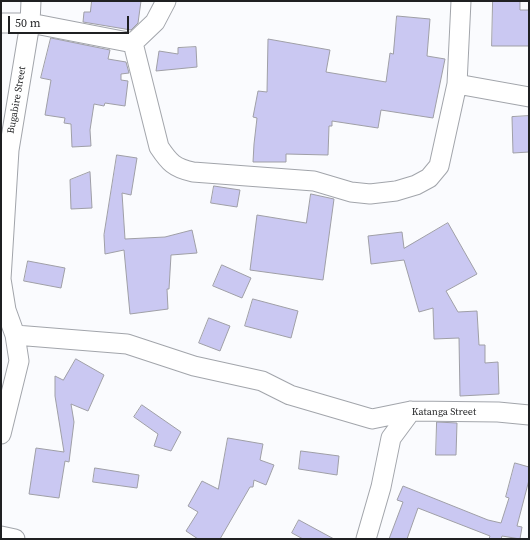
<!DOCTYPE html>
<html>
<head>
<meta charset="utf-8">
<style>
  body { margin:0 }
  #map { position:relative; width:530px; height:540px; overflow:hidden; background:#fafbfe; font-family:"Source Serif 4",serif }
  canvas { display:block }
  .frame { position:absolute; inset:0; border:2px solid #1f2022; pointer-events:none }
  .scale { position:absolute; left:8px; top:16px; width:121px; height:18px; box-sizing:border-box; border:2px solid #1f2022; border-top:0; padding-left:5px; font-size:12px; line-height:14px; white-space:nowrap; color:#1f2022; -webkit-text-stroke:3px #fff; paint-order:stroke }
</style>
</head>
<body>
<div id="map">
<canvas width="530" height="540"></canvas>
<div class="frame"></div>
<div class="scale">50 m</div>
</div>
<script>
const ctx = document.querySelector('canvas').getContext('2d');
ctx.lineJoin = 'round';
function fillPath(path, color) {
  ctx.fillStyle = color;
  ctx.fill(path, 'evenodd');
}
function stroke(path, color, width, dash) {
  ctx.strokeStyle = color;
  ctx.lineWidth = width;
  ctx.lineCap = dash ? 'butt' : 'round';
  ctx.setLineDash(dash || []);
  ctx.stroke(path);
}
function drawText(font, color, halo, rows, align = 'center') {
  ctx.font = font + ' "Source Serif 4",serif';
  ctx.lineWidth = 3;
  ctx.setLineDash([]);
  ctx.textBaseline = 'middle';
  ctx.strokeStyle = halo;
  ctx.fillStyle = color;
  for (const [text, x, y, turn = 0] of rows) {
    ctx.save();
    ctx.translate(x, y);
    ctx.rotate((+turn || 0) * Math.PI / 180);
    ctx.textAlign = isNaN(turn) ? turn : align;
    if (halo) ctx.strokeText(text, 0, 0);
    ctx.fillText(text, 0, 0);
    ctx.restore();
  }
}
const building = new Path2D(`
  M 92,1 L 141,1 L 138,23 L 131,30 L 83,22 L 84,12 L 90,12 Z
  M 493,1 L 520,1 L 520,10 L 529,10 L 529,46 L 492,46 Z
  M 397,16 L 430,19 L 427,56 L 445,59 L 433,118 L 381,110 L 378,128 L 332,121 L 332,126 L 329,126 L 328,155 L 286,154 L 286,162 L 253,162 L 254,144 L 257,118 L 253,117 L 258,91 L 267,92 L 268,39 L 330,50 L 326,72 L 386,82 L 390,53 L 393,54 Z
  M 51,38 L 110,50 L 108,59 L 126,62 L 129,73 L 121,74 L 121,80 L 128,81 L 125,106 L 105,103 L 104,106 L 94,104 L 90,130 L 91,146 L 72,147 L 71,124 L 64,123 L 65,118 L 45,115 L 51,80 L 41,78 Z
  M 196,47 L 197,67 L 156,71 L 159,51 L 178,54 L 178,48 Z
  M 529,116 L 529,152 L 513,153 L 512,117 Z
  M 117,155 L 137,158 L 131,195 L 122,193 L 125,239 L 165,237 L 192,230 L 197,253 L 171,255 L 169,289 L 167,289 L 168,309 L 130,314 L 124,250 L 105,254 L 104,235 Z
  M 90,172 L 92,208 L 71,209 L 70,180 Z
  M 214,186 L 240,190 L 237,207 L 211,203 Z
  M 311,194 L 334,199 L 323,280 L 250,270 L 257,215 L 306,223 Z
  M 448,223 L 477,274 L 446,291 L 458,312 L 477,311 L 479,345 L 485,345 L 485,363 L 498,362 L 499,394 L 460,396 L 459,338 L 434,339 L 433,308 L 419,312 L 404,260 L 371,264 L 368,236 L 402,232 L 404,248 Z
  M 28,261 L 65,268 L 61,288 L 24,281 Z
  M 222,265 L 251,278 L 242,298 L 213,286 Z
  M 253,299 L 298,311 L 291,338 L 245,326 Z
  M 209,318 L 230,326 L 220,351 L 199,343 Z
  M 76,359 L 104,375 L 88,411 L 71,404 L 74,422 L 69,462 L 65,461 L 59,498 L 29,494 L 36,448 L 64,452 L 55,396 L 55,376 L 63,380 Z
  M 142,405 L 181,432 L 171,451 L 154,446 L 158,434 L 134,417 Z
  M 437,422 L 457,423 L 456,455 L 436,455 Z
  M 228,438 L 263,444 L 260,460 L 274,465 L 266,485 L 254,480 L 253,487 L 250,487 L 220,539 L 198,539 L 186,531 L 198,512 L 188,506 L 202,481 L 218,489 Z
  M 301,451 L 339,456 L 337,475 L 299,469 Z
  M 515,463 L 529,467 L 529,480 L 517,526 L 522,527 L 520,539 L 502,536 L 501,539 L 489,539 L 490,536 L 418,508 L 407,539 L 389,539 L 403,502 L 397,500 L 403,486 L 488,520 L 501,523 L 509,498 L 506,497 Z
  M 95,468 L 139,475 L 137,488 L 93,482 Z
  M 299,520 L 334,539 L 303,539 L 292,533 Z`);
fillPath(building, '#cac8f2');
stroke(building, '#9f9fa6', 1);
const street = new Path2D(`
  M 1,23 L 30,23 L 133,43 L 155,22 L 166,1
  M 133,43 L 159,147 C 169,162 174,168 193,172 L 314,181 L 351,192 L 370,194 L 396,191 L 416,185 L 429,178 L 439,166 L 457,84 L 461,1
  M 457,84 L 529,97
  M 15,335 L 127,344 L 194,366 L 262,381 L 290,395 L 372,419 L 411,411 L 498,412 L 529,415
  M 1,434 L 19,361 L 15,335 L 6,310 L 1,279 L 9,150 L 30,23 L 31,1
  M 1,536 L 15,539
  M 366,539 L 381,487 L 391,438 L 411,411`);
stroke(street, '#a2a5ab', 21);
stroke(street, '#fff', 19);
drawText('10px', '#1f2022', '#fff', [
  ["Bugabire Street",17,100,-80],
  ["Katanga Street",444,412]
]);
</script>
</body>
</html>
